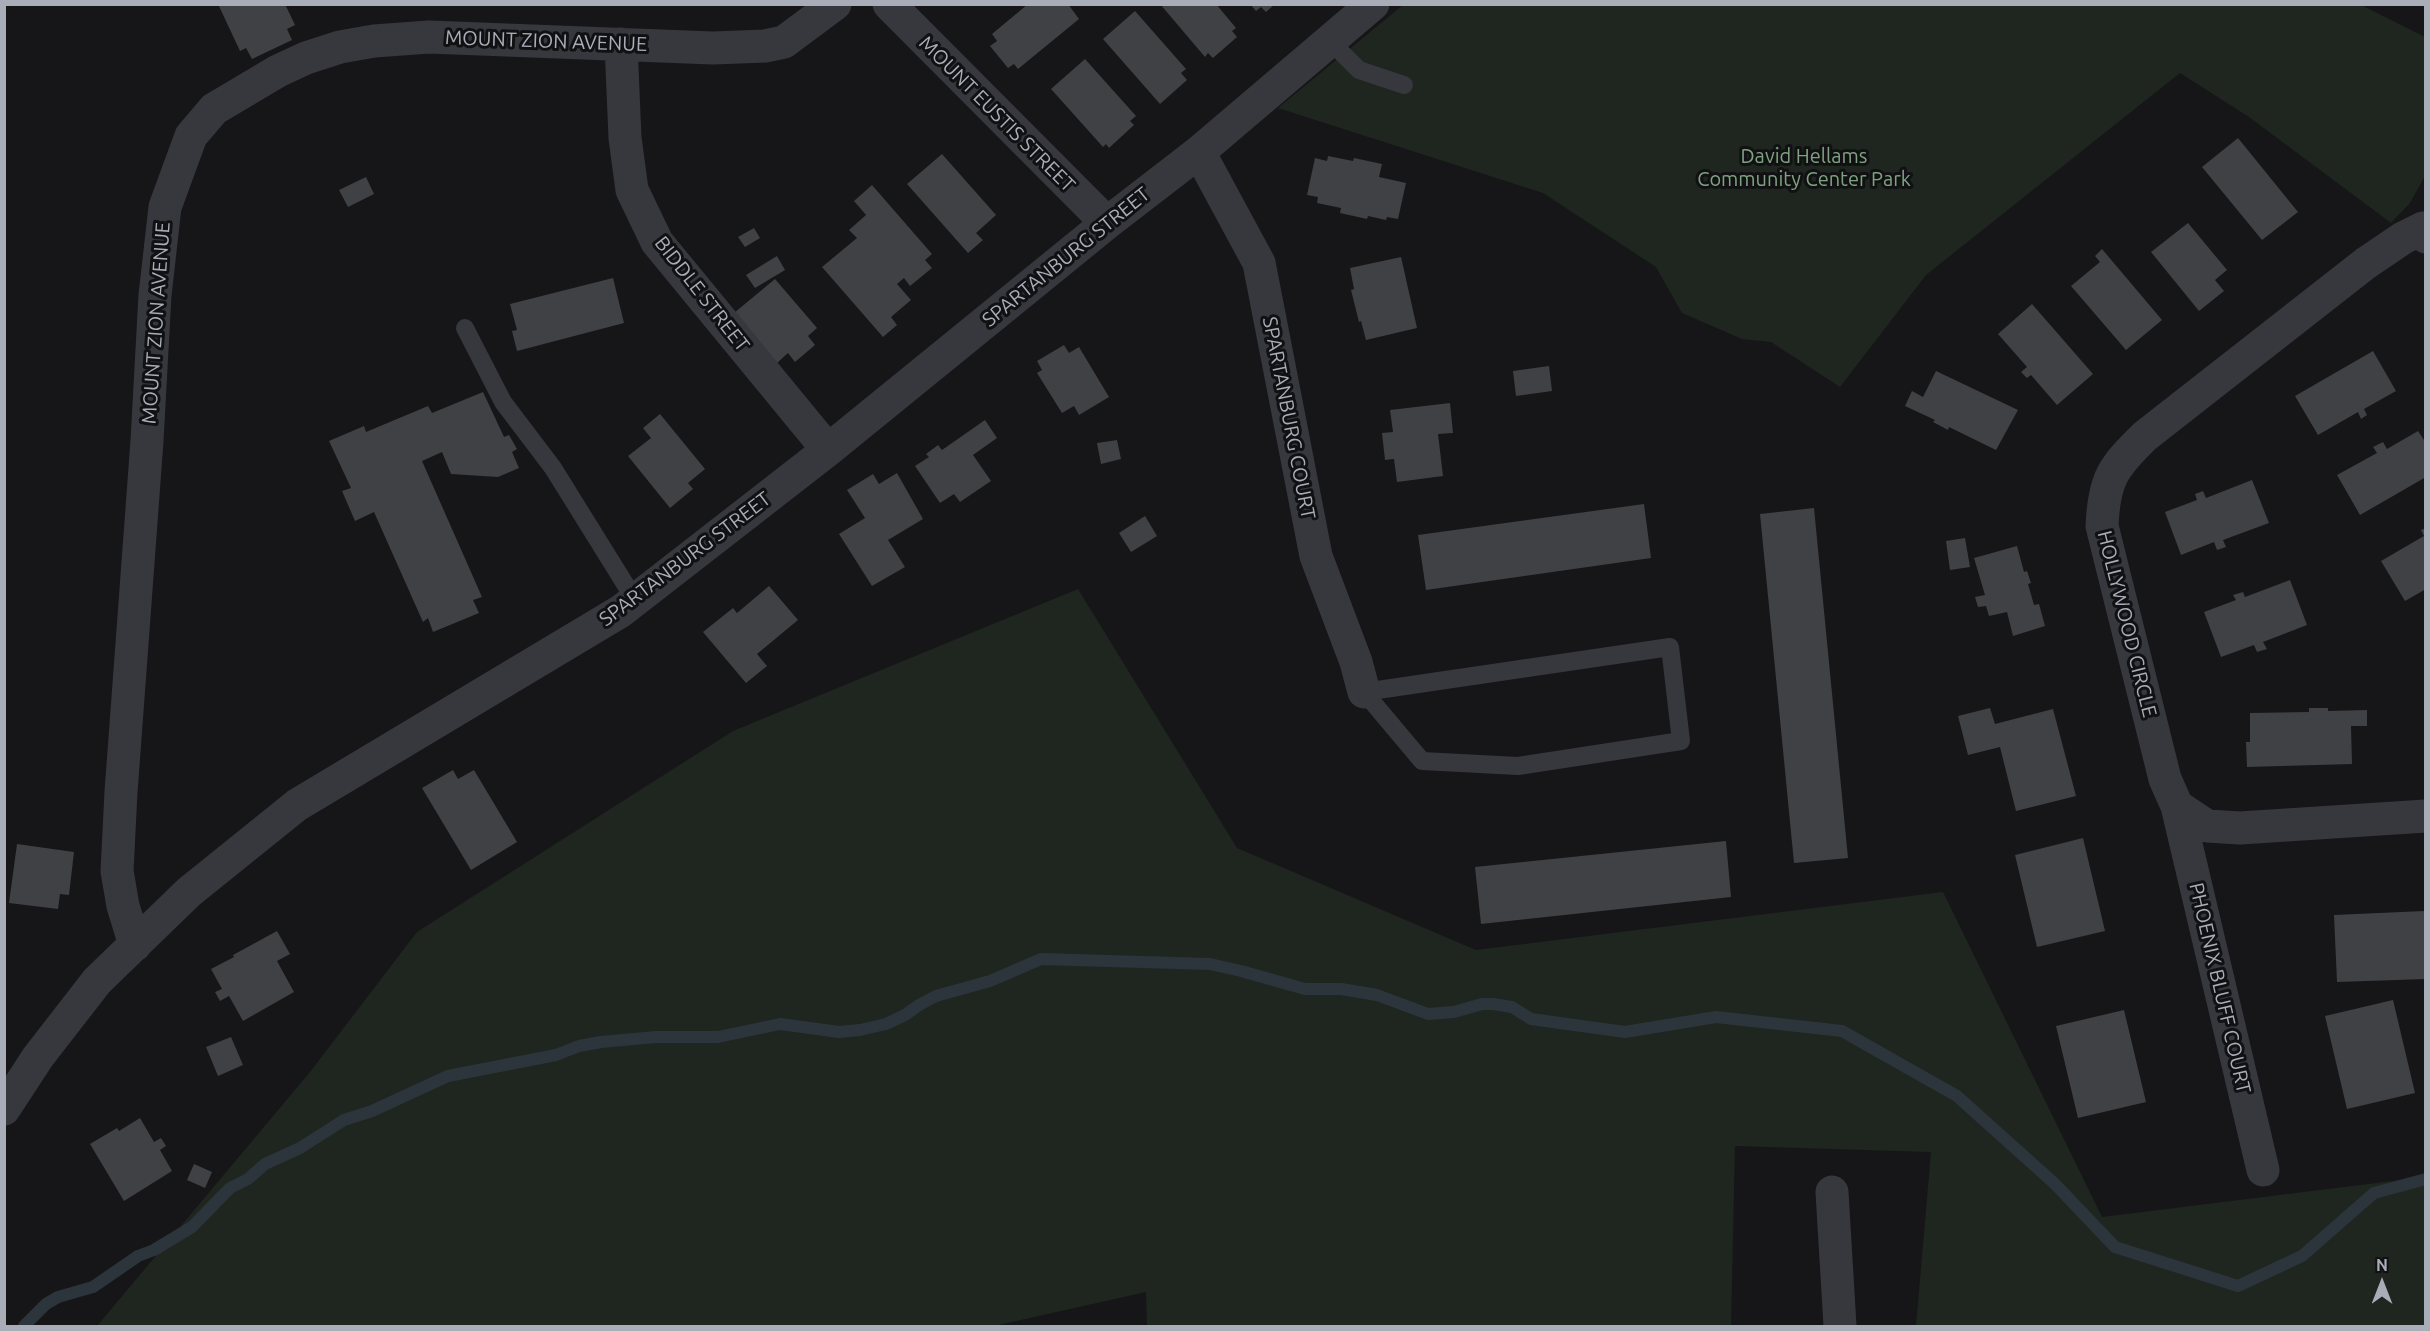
<!DOCTYPE html>
<html>
<head>
<meta charset="utf-8">
<style>
  body { margin:0 }
  #map { position:relative; width:2430px; height:1331px; overflow:hidden; background:#161618; font-family:Ubuntu,sans-serif }
  canvas { display:block }
  .frame { position:absolute; inset:0; border:6px solid #a8adb8; pointer-events:none }
  .north { position:absolute; left:2352px; top:1253px; width:60px; height:60px; -webkit-text-stroke:4px #111113; paint-order:stroke; rotate:0deg; font-size:16px; font-weight:700; line-height:24px; text-align:center; color:#a8adb8 }
  .north::after { content:''; display:block; margin:auto; width:21px; height:27px; background:#a8adb8; clip-path:polygon(50% 0,100% 100%,50% 72%,0 100%) }
</style>
</head>
<body>
<div id="map">
<canvas width="2430" height="1331"></canvas>
<div class="frame"></div>
<div class="north">N</div>
</div>
<script>
const ctx = document.querySelector('canvas').getContext('2d');
ctx.lineJoin = 'round';
function fillPath(path, color) {
  ctx.fillStyle = color;
  ctx.fill(path, 'evenodd');
}
function stroke(path, color, width, dash) {
  ctx.strokeStyle = color;
  ctx.lineWidth = width;
  ctx.lineCap = dash ? 'butt' : 'round';
  ctx.setLineDash(dash || []);
  ctx.stroke(path);
}
function drawText(font, color, halo, rows, align = 'center') {
  ctx.font = font + ' Ubuntu,sans-serif';
  ctx.lineWidth = 6;
  ctx.setLineDash([]);
  ctx.textBaseline = 'middle';
  ctx.strokeStyle = halo;
  ctx.fillStyle = color;
  for (const [text, x, y, turn = 0] of rows) {
    ctx.save();
    ctx.translate(x, y);
    ctx.rotate((+turn || 0) * Math.PI / 180);
    ctx.textAlign = isNaN(turn) ? turn : align;
    if (halo) ctx.strokeText(text, 0, 0);
    ctx.fillText(text, 0, 0);
    ctx.restore();
  }
}
fillPath(new Path2D(`
  M 2359,4 L 2425,37 L 2425,176 L 2410,203 L 2391,223 L 2249,117 L 2180,73 L 1926,275 L 1840,387 L 1771,342 L 1742,339 L 1682,313 L 1656,267 L 1543,193 L 1278,108 L 1403,5 Z
  M 1078,589 L 1237,848 L 1476,950 L 1943,892 L 2102,1217 L 2425,1177 L 2425,1326 L 1916,1326 L 1931,1152 L 1735,1146 L 1731,1326 L 1147,1326 L 1146,1292 L 994,1326 L 97,1326 L 310,1072 L 417,932 L 733,731 Z`), '#1e261f');
stroke(new Path2D(`
  M 24,1326 L 46,1304 L 58,1297 L 93,1287 L 138,1256 L 154,1250 L 192,1227 L 230,1188 L 248,1179 L 265,1164 L 300,1148 L 344,1120 L 372,1111 L 448,1076 L 556,1055 L 579,1046 L 601,1042 L 656,1037 L 718,1037 L 780,1024 L 839,1032 L 860,1030 L 886,1024 L 905,1015 L 919,1005 L 936,996 L 990,981 L 1041,959 L 1210,964 L 1241,971 L 1305,989 L 1341,989 L 1377,995 L 1428,1014 L 1454,1012 L 1482,1004 L 1493,1004 L 1512,1007 L 1531,1019 L 1625,1032 L 1716,1017 L 1842,1031 L 1957,1096 L 2055,1184 L 2115,1247 L 2238,1286 L 2302,1256 L 2374,1193 L 2426,1179`), '#2c353c', 12);
fillPath(new Path2D(`
  M 218,4 L 285,4 L 295,25 L 287,29 L 292,40 L 252,59 L 246,48 L 240,51 Z
  M 1028,4 L 1068,4 L 1079,19 L 1018,69 L 1014,64 L 1008,68 L 990,46 L 997,41 L 992,34 Z
  M 1160,4 L 1216,4 L 1236,28 L 1232,31 L 1237,37 L 1213,58 L 1208,53 L 1205,57 Z
  M 1250,4 L 1275,4 L 1266,12 L 1261,7 L 1256,11 Z
  M 1135,11 L 1186,69 L 1181,73 L 1187,80 L 1160,104 L 1103,39 Z
  M 1085,59 L 1136,116 L 1130,121 L 1134,125 L 1109,148 L 1106,144 L 1103,147 L 1051,89 Z
  M 2238,138 L 2298,212 L 2262,240 L 2202,167 Z
  M 942,154 L 996,215 L 976,233 L 983,240 L 968,253 L 907,184 Z
  M 1328,156 L 1353,161 L 1354,158 L 1382,164 L 1379,177 L 1406,183 L 1398,219 L 1387,217 L 1386,220 L 1368,216 L 1367,219 L 1340,213 L 1341,208 L 1317,203 L 1318,197 L 1307,195 L 1315,158 L 1327,161 Z
  M 366,177 L 374,194 L 348,207 L 339,190 Z
  M 872,185 L 932,254 L 925,260 L 932,268 L 910,286 L 904,278 L 897,284 L 911,300 L 891,317 L 897,325 L 883,337 L 822,267 L 857,238 L 849,230 L 866,215 L 854,201 Z
  M 2188,223 L 2227,270 L 2215,280 L 2224,291 L 2199,311 L 2151,252 Z
  M 754,228 L 760,238 L 745,247 L 738,237 Z
  M 2102,249 L 2162,320 L 2126,350 L 2071,286 L 2100,262 L 2095,256 Z
  M 777,256 L 785,270 L 755,288 L 746,275 Z
  M 1401,257 L 1417,328 L 1366,340 L 1361,321 L 1359,322 L 1351,290 L 1354,289 L 1350,268 Z
  M 613,278 L 624,323 L 517,351 L 512,331 L 517,330 L 510,304 Z
  M 775,279 L 817,328 L 808,336 L 815,345 L 795,362 L 788,353 L 777,363 L 734,313 Z
  M 2032,304 L 2093,374 L 2057,405 L 2031,375 L 2027,378 L 2021,372 L 2027,367 L 1998,334 Z
  M 1064,345 L 1069,353 L 1079,347 L 1109,397 L 1079,415 L 1074,406 L 1062,413 L 1037,373 L 1042,370 L 1037,361 Z
  M 2373,351 L 2396,391 L 2364,409 L 2367,415 L 2361,419 L 2358,412 L 2318,435 L 2295,396 Z
  M 1549,366 L 1552,391 L 1516,396 L 1513,371 Z
  M 1936,371 L 2018,410 L 1996,450 L 1949,427 L 1948,430 L 1933,422 L 1935,420 L 1905,406 L 1912,391 L 1923,397 Z
  M 483,392 L 504,437 L 509,435 L 517,449 L 512,452 L 519,468 L 498,477 L 451,474 L 442,452 L 422,461 L 482,597 L 473,600 L 479,613 L 433,632 L 428,618 L 423,622 L 374,512 L 355,521 L 342,491 L 351,488 L 329,441 L 364,426 L 366,432 L 428,406 L 432,413 Z
  M 1450,403 L 1453,433 L 1438,434 L 1443,476 L 1397,482 L 1394,459 L 1385,460 L 1382,433 L 1393,432 L 1390,410 Z
  M 660,414 L 705,469 L 688,483 L 693,489 L 670,508 L 628,456 L 651,438 L 643,428 Z
  M 985,420 L 997,438 L 973,455 L 991,481 L 960,502 L 954,494 L 940,503 L 915,466 L 929,457 L 926,454 L 938,445 L 942,450 Z
  M 2418,431 L 2426,443 L 2426,477 L 2360,515 L 2337,475 L 2377,453 L 2373,447 L 2383,442 L 2387,449 Z
  M 1117,440 L 1121,459 L 1101,464 L 1097,443 Z
  M 897,473 L 923,519 L 888,540 L 905,567 L 872,586 L 839,534 L 865,518 L 847,490 L 873,474 L 879,484 Z
  M 2252,480 L 2269,523 L 2223,540 L 2226,547 L 2217,550 L 2214,542 L 2181,555 L 2165,512 L 2197,500 L 2195,494 L 2203,491 L 2206,498 Z
  M 1644,504 L 1651,558 L 1426,590 L 1418,535 Z
  M 1814,508 L 1848,858 L 1794,863 L 1760,514 Z
  M 1145,516 L 1157,536 L 1131,552 L 1119,533 Z
  M 2426,528 L 2426,589 L 2405,601 L 2381,561 L 2424,536 L 2421,530 Z
  M 1965,538 L 1970,567 L 1950,570 L 1946,541 Z
  M 2017,546 L 2024,572 L 2027,571 L 2031,583 L 2028,584 L 2034,605 L 2039,604 L 2045,626 L 2013,636 L 2007,612 L 1989,616 L 1986,606 L 1978,607 L 1975,597 L 1985,595 L 1974,558 Z
  M 2290,580 L 2307,625 L 2263,642 L 2267,649 L 2257,652 L 2254,645 L 2221,657 L 2204,612 L 2236,600 L 2233,595 L 2243,592 L 2245,597 Z
  M 769,586 L 798,620 L 757,654 L 767,666 L 746,683 L 703,632 L 733,608 L 737,613 Z
  M 1990,708 L 1995,724 L 2053,709 L 2076,796 L 2016,811 L 2000,747 L 1968,755 L 1958,716 Z
  M 2309,708 L 2328,708 L 2328,711 L 2367,710 L 2367,726 L 2351,726 L 2352,764 L 2247,767 L 2246,742 L 2250,742 L 2250,713 L 2309,712 Z
  M 453,770 L 458,779 L 474,770 L 517,842 L 471,870 L 422,788 Z
  M 2083,838 L 2105,931 L 2037,947 L 2015,855 Z
  M 1726,841 L 1731,897 L 1481,924 L 1475,867 Z
  M 17,844 L 74,852 L 69,895 L 60,894 L 58,909 L 9,903 Z
  M 2424,911 L 2426,979 L 2337,982 L 2334,915 Z
  M 277,931 L 290,954 L 277,961 L 294,992 L 243,1021 L 229,996 L 220,1001 L 215,992 L 222,989 L 211,969 L 234,957 L 233,955 Z
  M 2393,1000 L 2415,1093 L 2347,1109 L 2325,1016 Z
  M 2124,1010 L 2146,1102 L 2078,1118 L 2056,1026 Z
  M 231,1037 L 243,1065 L 218,1076 L 206,1047 Z
  M 140,1118 L 154,1142 L 161,1138 L 166,1146 L 160,1150 L 172,1171 L 124,1201 L 90,1144 L 117,1128 L 119,1131 Z
  M 194,1164 L 212,1172 L 205,1188 L 187,1180 Z`), '#404145');
stroke(new Path2D(`
  M 1330,41 L 1359,70 L 1404,85
  M 465,328 L 503,402 L 553,468 L 635,600
  M 1670,647 L 1681,741 L 1518,766 L 1422,761 L 1364,692 Z`), '#37383d', 18);
stroke(new Path2D(`
  M 889,4 L 1107,223
  M 621,44 L 625,138 L 632,190 L 657,242 L 828,450
  M 1199,152 L 1259,263 L 1316,556 L 1356,662 L 1364,692
  M 2426,237 L 2423,228 L 2403,238 L 2366,263 L 2145,436 C 2112,468 2104,480 2102,526 L 2165,779 L 2177,806 L 2207,826 L 2240,828 L 2426,816
  M 2177,806 L 2263,1170
  M 135,945 L 123,906 L 117,871 L 121,792 L 147,441 L 155,295 L 165,207 L 191,136 L 214,109 L 278,71 L 306,58 L 340,47 L 374,41 L 429,37 L 713,48 L 765,46 L 784,42 L 835,4
  M 4,1109 L 38,1057 L 97,981 L 189,892 L 297,805 L 621,611 L 828,450 L 1107,223 L 1199,152 L 1373,4
  M 1832,1192 L 1840,1326`), '#37383d', 33);
drawText('20px', '#a8adb8', '#111113', [
  ["MOUNT ZION AVENUE",546,41,2],
  ["MOUNT EUSTIS STREET",997,114,45],
  ["SPARTANBURG STREET",1066,257,-39],
  ["BIDDLE STREET",702,294,52],
  ["MOUNT ZION AVENUE",156,323,-86],
  ["SPARTANBURG COURT",1289,418,79],
  ["SPARTANBURG STREET",685,559,-37],
  ["HOLLYWOOD CIRCLE",2127,624,76],
  ["PHOENIX BLUFF COURT",2220,988,77]
]);
drawText('20px', '#7fa381', '#111113', [
  ["David Hellams",1804,156],
  ["Community Center Park",1804,179]
]);
</script>
</body>
</html>
